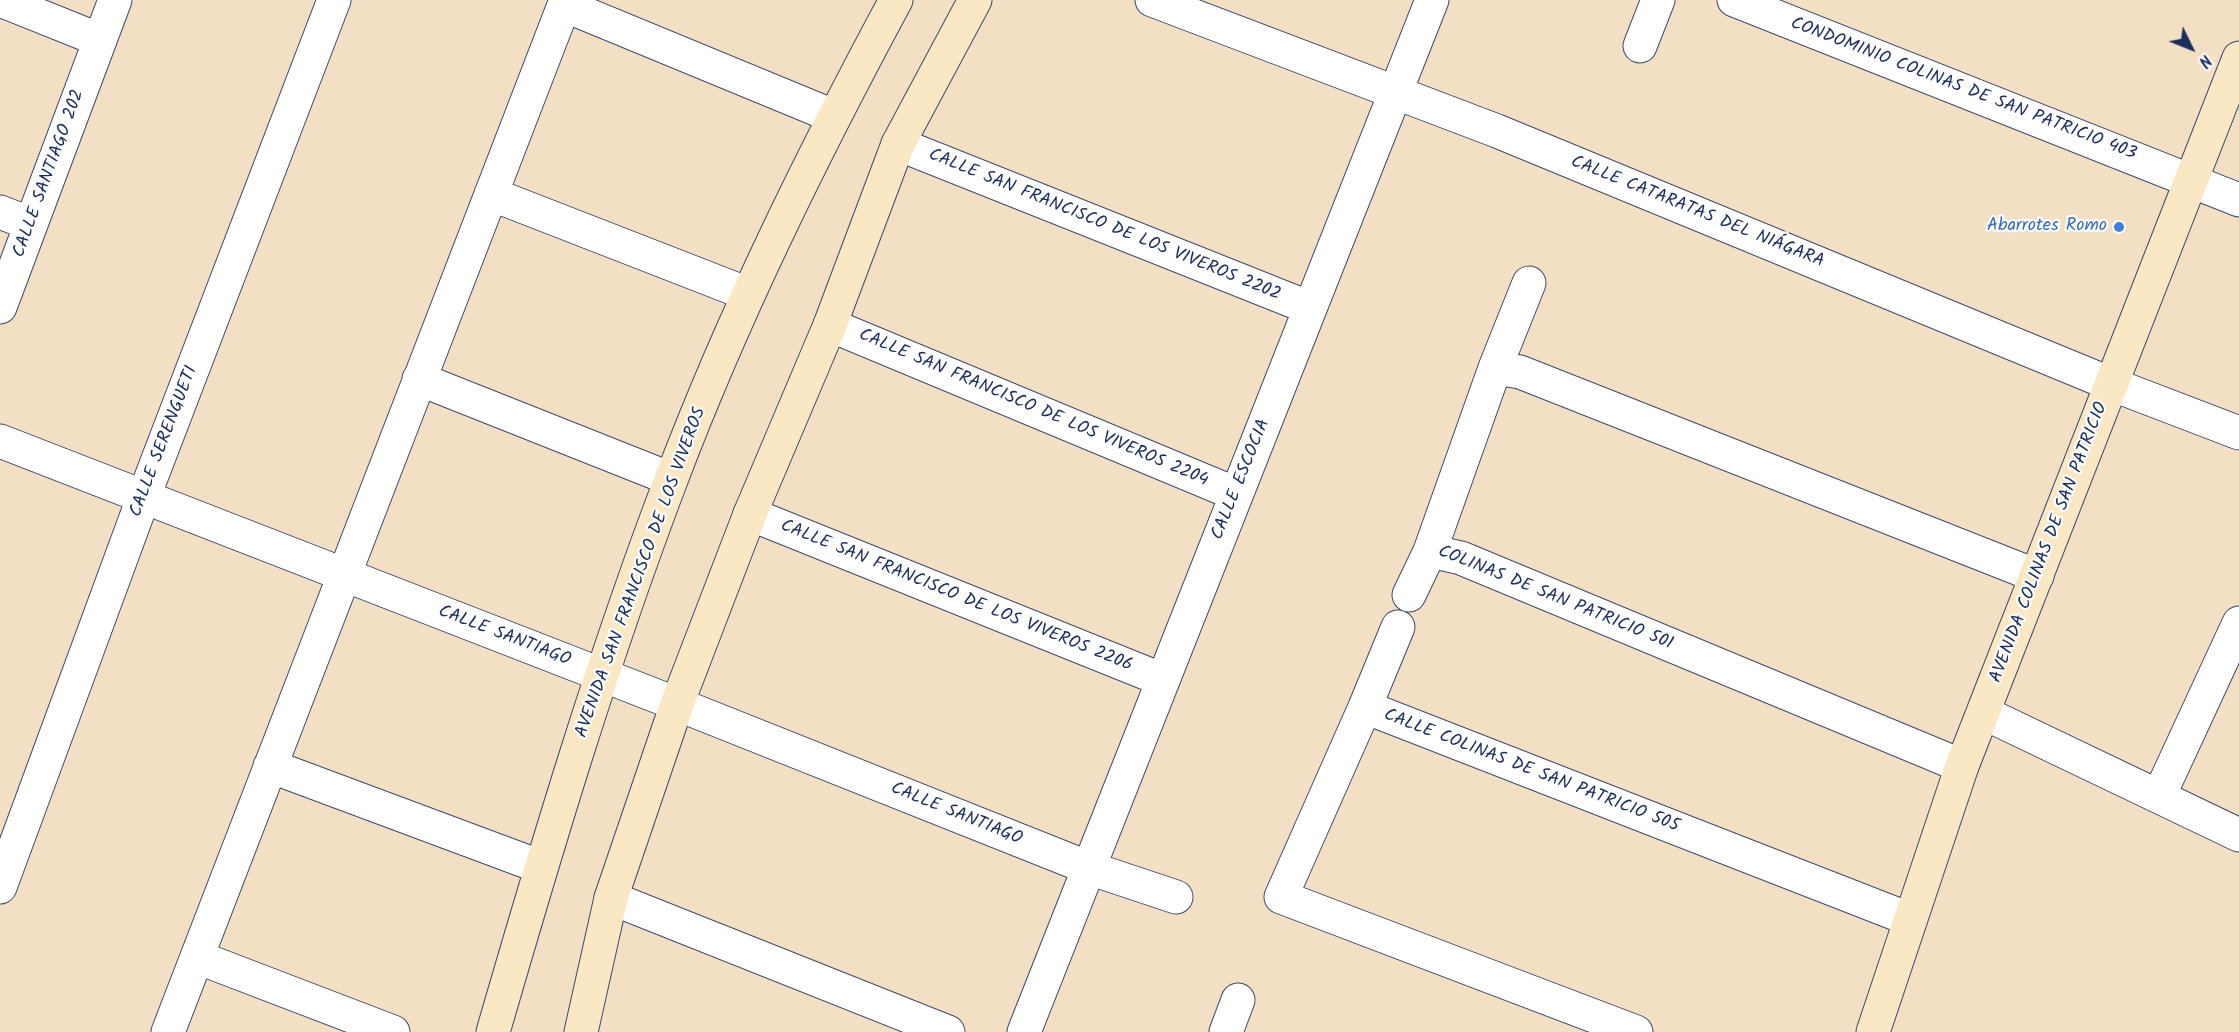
<!DOCTYPE html>
<html>
<head>
<meta charset="utf-8">
<style>
  body { margin:0 }
  #map { position:relative; width:2239px; height:1032px; overflow:hidden; background:#f3e0c4; font-family:Kalam,sans-serif }
  canvas { display:block }
  .north { position:absolute; left:2161px; top:18px; width:60px; height:60px; -webkit-text-stroke:4px #fff; paint-order:stroke; rotate:133deg; font-size:16px; font-weight:700; line-height:24px; text-align:center; color:#1b2f5e }
  .north::after { content:''; display:block; margin:auto; width:21px; height:27px; background:#1b2f5e; clip-path:polygon(50% 0,100% 100%,50% 72%,0 100%) }
</style>
</head>
<body>
<div id="map">
<canvas width="2239" height="1032"></canvas>
<div class="north">N</div>
</div>
<script>
const ctx = document.querySelector('canvas').getContext('2d');
ctx.lineJoin = 'round';
function stroke(path, color, width, dash) {
  ctx.strokeStyle = color;
  ctx.lineWidth = width;
  ctx.lineCap = dash ? 'butt' : 'round';
  ctx.setLineDash(dash || []);
  ctx.stroke(path);
}
function drawText(font, color, halo, rows, align = 'center') {
  ctx.font = font + ' Kalam,sans-serif';
  ctx.lineWidth = 4.5;
  ctx.setLineDash([]);
  ctx.textBaseline = 'middle';
  ctx.strokeStyle = halo;
  ctx.fillStyle = color;
  for (const [text, x, y, turn = 0] of rows) {
    ctx.save();
    ctx.translate(x, y);
    ctx.rotate((+turn || 0) * Math.PI / 180);
    ctx.textAlign = isNaN(turn) ? turn : align;
    if (halo) ctx.strokeText(text, 0, 0);
    ctx.fillText(text, 0, 0);
    ctx.restore();
  }
}
const street = new Path2D(`
  M 0,0 L 100,40
  M 1152,0 L 1497,131 L 2111,384 L 2239,433
  M 1734,0 L 2239,200
  M 564,5 L 833,116
  M 1640,46 L 1658,0
  M 898,144 L 1310,308
  M 491,194 L 748,294
  M 0,212 L 31,224
  M 0,307 L 115,0
  M 830,325 L 1236,494
  M 1495,368 L 1529,283
  M 419,379 L 671,479
  M 0,441 L 677,704 L 1089,868 L 1176,897
  M 750,514 L 1163,680
  M 1409,595 L 1430,551
  M 1365,707 L 1398,627
  M 1984,713 L 2239,835
  M 270,766 L 541,867
  M 1962,766 L 1461,558 L 1430,551 L 1495,368 L 1520,372 L 2037,576
  M 2159,796 L 2239,623
  M 0,887 L 144,496 L 334,0
  M 611,898 L 948,1032
  M 197,957 L 393,1032
  M 168,1032 L 566,0
  M 1024,1032 L 1432,0
  M 1226,1032 L 1238,1000
  M 1636,1032 L 1281,897 L 1365,707 L 1909,919`);
const secondary = new Path2D(`
  M 493,1032 C 547,846 602,661 671,480 C 734,314 812,156 896,0
  M 581,1032 L 611,898 L 677,704 L 750,514 L 830,325 L 898,144 L 975,0
  M 1873,1032 L 1962,766 L 2239,58`);
stroke(street, '#3b4a6d', 35);
stroke(secondary, '#3b4a6d', 35);
stroke(street, '#fff', 33);
stroke(secondary, '#fae7c3', 33);
for (const [x, y, r, color] of [
  [2119,227,6,"#3f7fe0"]
]) {
  const dot = new Path2D();
  dot.arc(x, y, r, 0, 2 * Math.PI);
  ctx.fillStyle = color;
  ctx.fill(dot);
  stroke(dot, '#fff', 2);
}
drawText('18px', '#1b2f5e', '#fff', [
  ["CONDOMINIO COLINAS DE SAN PATRICIO 403",1963,90,21],
  ["CALLE SANTIAGO 202",50,174,-70],
  ["CALLE CATARATAS DEL NIÁGARA",1697,213,22],
  ["CALLE SAN FRANCISCO DE LOS VIVEROS 2202",1104,226,22],
  ["CALLE SAN FRANCISCO DE LOS VIVEROS 2204",1033,409,23],
  ["CALLE SERENGUETI",165,442,-69],
  ["CALLE ESCOCIA",1242,480,-68],
  ["AVENIDA COLINAS DE SAN PATRICIO",2050,543,-69],
  ["AVENIDA SAN FRANCISCO DE LOS VIVEROS",642,573,-70],
  ["CALLE SAN FRANCISCO DE LOS VIVEROS 2206",956,597,22],
  ["COLINAS DE SAN PATRICIO 501",1555,599,22],
  ["CALLE SANTIAGO",504,637,21],
  ["CALLE COLINAS DE SAN PATRICIO 505",1531,772,21],
  ["CALLE SANTIAGO",956,815,22]
]);
drawText('18px', '#366cbe', '#fff', [
  ["Abarrotes Romo",2107,227]
], 'right');
</script>
</body>
</html>
